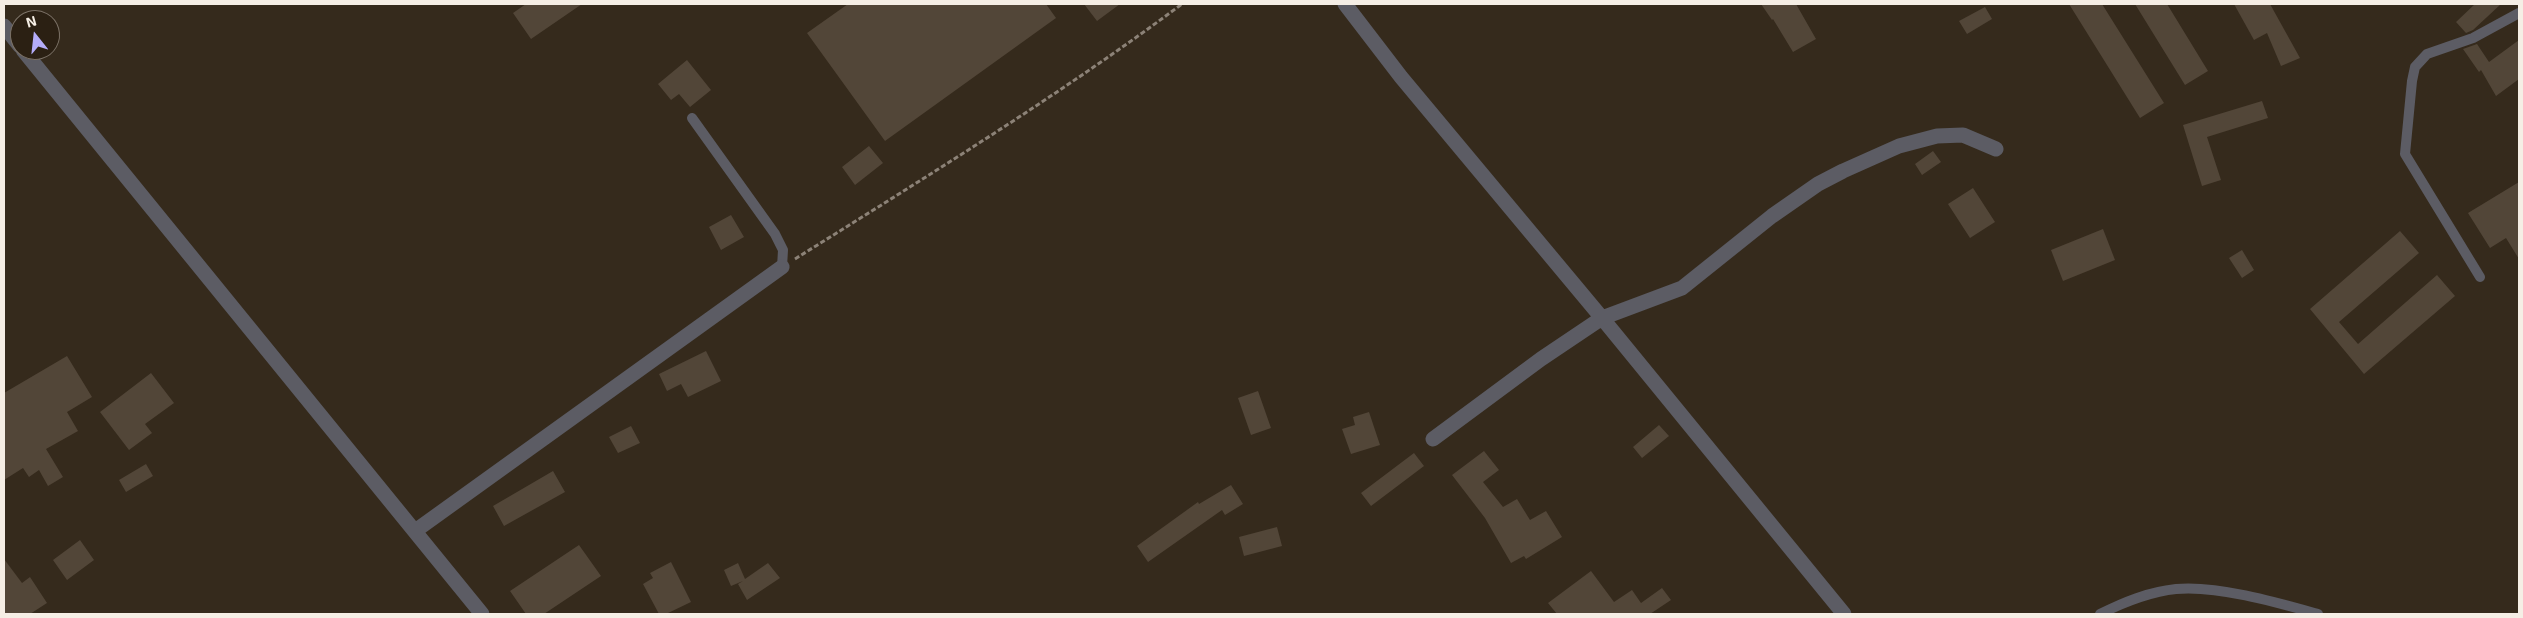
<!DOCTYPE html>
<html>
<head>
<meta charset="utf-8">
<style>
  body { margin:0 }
  #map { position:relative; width:2523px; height:618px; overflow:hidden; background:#352a1c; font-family:"Exo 2",sans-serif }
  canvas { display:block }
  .frame { position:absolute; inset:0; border:5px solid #f5eee5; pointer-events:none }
  .north { position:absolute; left:10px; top:10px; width:50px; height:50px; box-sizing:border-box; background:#2b2013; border:1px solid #7c7267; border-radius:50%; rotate:344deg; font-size:14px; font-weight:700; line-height:20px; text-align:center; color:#f5eee5 }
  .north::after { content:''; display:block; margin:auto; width:18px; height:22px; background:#b4acf9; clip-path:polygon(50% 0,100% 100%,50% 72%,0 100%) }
</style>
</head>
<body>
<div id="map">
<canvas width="2523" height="618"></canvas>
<div class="frame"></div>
<div class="north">N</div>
</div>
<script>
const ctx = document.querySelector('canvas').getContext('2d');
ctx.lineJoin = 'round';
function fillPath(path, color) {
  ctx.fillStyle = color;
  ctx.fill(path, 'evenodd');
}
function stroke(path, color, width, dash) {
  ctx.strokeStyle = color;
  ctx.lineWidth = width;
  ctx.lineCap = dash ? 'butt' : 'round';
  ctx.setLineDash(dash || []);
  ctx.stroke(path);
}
fillPath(new Path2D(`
  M 526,4 L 582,4 L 531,39 L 513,13 Z
  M 848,4 L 1046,4 L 1056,18 L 885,141 L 807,33 Z
  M 1084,4 L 1120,4 L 1097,21 Z
  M 1761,4 L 1796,4 L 1816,39 L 1793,52 L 1773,19 L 1772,20 Z
  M 2069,4 L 2102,4 L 2164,103 L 2140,118 Z
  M 2135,4 L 2167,4 L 2208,71 L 2185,85 Z
  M 2234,4 L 2270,4 L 2300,58 L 2281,66 L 2267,33 L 2254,40 Z
  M 2475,4 L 2501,4 L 2473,30 L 2466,33 L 2456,22 Z
  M 1985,7 L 1992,19 L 1967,34 L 1959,21 Z
  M 2519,40 L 2519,79 L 2496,96 L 2481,70 L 2479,72 L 2463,49 L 2477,44 L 2489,62 Z
  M 687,60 L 711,90 L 690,107 L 679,94 L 671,100 L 658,84 Z
  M 2262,101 L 2268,118 L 2207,137 L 2221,180 L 2202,186 L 2183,125 Z
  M 869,146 L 883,163 L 855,185 L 842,167 Z
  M 1933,151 L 1941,162 L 1922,175 L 1915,164 Z
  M 2519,182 L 2519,259 L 2506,238 L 2490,248 L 2468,213 Z
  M 1973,188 L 1995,222 L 1970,238 L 1948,204 Z
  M 731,215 L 744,237 L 721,250 L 709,227 Z
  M 2103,229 L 2115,260 L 2063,281 L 2051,250 Z
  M 2400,231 L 2419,253 L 2339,322 L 2358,344 L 2437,275 L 2455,296 L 2364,374 L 2310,309 Z
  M 2242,250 L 2254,270 L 2242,278 L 2229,258 Z
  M 706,351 L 721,381 L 688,397 L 681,384 L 667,391 L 659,374 Z
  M 67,356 L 92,397 L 67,412 L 78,431 L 46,449 L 63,477 L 48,486 L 39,470 L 29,477 L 23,468 L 4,480 L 4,393 Z
  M 151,373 L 174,403 L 145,424 L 152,433 L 129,450 L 100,412 Z
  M 1258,391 L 1271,428 L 1251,435 L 1238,398 Z
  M 1369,412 L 1380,445 L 1351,454 L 1342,429 L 1355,425 L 1353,417 Z
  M 1659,425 L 1669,436 L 1642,458 L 1633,447 Z
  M 631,426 L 640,443 L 618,453 L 609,437 Z
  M 1484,451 L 1499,470 L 1483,482 L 1503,507 L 1517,499 L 1530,520 L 1546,511 L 1562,537 L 1526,559 L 1524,556 L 1511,563 L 1485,518 L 1452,475 Z
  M 1414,453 L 1424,466 L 1371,506 L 1361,493 Z
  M 146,464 L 153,476 L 126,492 L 119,480 Z
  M 553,471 L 565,492 L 504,526 L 493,506 Z
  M 1231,485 L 1243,504 L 1225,515 L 1222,510 L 1148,562 L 1137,546 L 1198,502 L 1199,504 Z
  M 1277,527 L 1282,546 L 1244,556 L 1239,537 Z
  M 80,540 L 94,560 L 67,580 L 53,560 Z
  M 579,545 L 601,576 L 544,614 L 526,614 L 510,591 Z
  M 4,559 L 22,583 L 30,577 L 47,603 L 30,614 L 4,614 Z
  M 671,562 L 691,602 L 666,614 L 659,614 L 643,584 L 653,578 L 650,573 Z
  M 738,563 L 745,579 L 768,563 L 780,578 L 747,600 L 738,584 L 743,581 L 731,586 L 724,570 Z
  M 1591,571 L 1614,602 L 1632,590 L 1641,603 L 1662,588 L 1671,600 L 1650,614 L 1557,614 L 1548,603 Z`), '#524638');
stroke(new Path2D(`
  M 795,259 C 926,177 1058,96 1182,4`), '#8c8277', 3, [5, 2.5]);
stroke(new Path2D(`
  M 692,118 L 775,234 L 783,250 L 782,267
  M 2480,277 L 2405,154 L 2412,81 L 2415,67 L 2427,54 L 2473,38 L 2519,13
  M 2100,614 C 2124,602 2148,592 2176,589 C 2217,585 2279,603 2318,614`), '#5c5c64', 10);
stroke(new Path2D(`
  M 1345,4 L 1401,77 L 1602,318 L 1844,614
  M 4,26 L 20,46
  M 23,50 L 482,614
  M 1433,439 L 1541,359 L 1602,318 L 1682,288 L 1772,216 L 1818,184 L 1843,171 L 1899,146 L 1937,136 L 1963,135 L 1996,149
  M 415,531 L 782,267`), '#5c5c64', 15);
</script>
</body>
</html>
